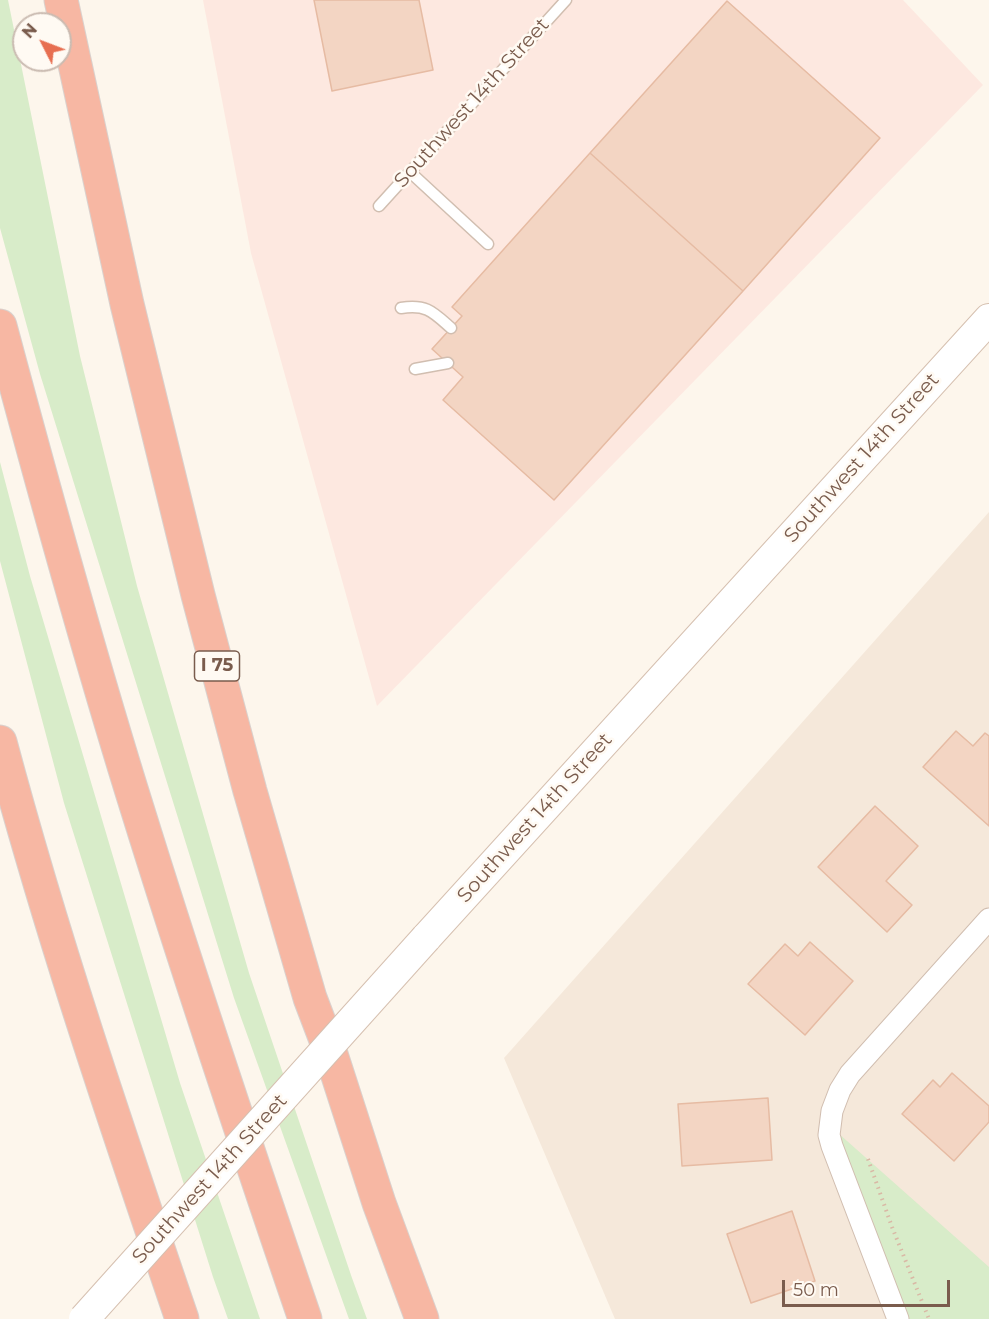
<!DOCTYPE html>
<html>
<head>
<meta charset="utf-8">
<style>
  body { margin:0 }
  #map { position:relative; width:989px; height:1319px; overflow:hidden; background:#fdf6ec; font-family:Montserrat,sans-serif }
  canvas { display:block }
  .north { position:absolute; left:12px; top:12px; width:60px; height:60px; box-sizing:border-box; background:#fffaf3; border:2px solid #cabbb1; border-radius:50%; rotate:312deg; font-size:16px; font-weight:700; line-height:24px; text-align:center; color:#7a5c4d }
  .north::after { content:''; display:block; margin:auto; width:21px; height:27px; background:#e76f51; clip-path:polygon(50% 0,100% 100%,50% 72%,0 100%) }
  .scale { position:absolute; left:782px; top:1280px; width:168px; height:27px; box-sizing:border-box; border:3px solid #7a5c4d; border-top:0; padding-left:8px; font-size:18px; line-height:21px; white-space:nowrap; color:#7a5c4d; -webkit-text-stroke:4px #fffaf3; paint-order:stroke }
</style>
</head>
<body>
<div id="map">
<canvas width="989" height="1319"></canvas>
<div class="north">N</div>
<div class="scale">50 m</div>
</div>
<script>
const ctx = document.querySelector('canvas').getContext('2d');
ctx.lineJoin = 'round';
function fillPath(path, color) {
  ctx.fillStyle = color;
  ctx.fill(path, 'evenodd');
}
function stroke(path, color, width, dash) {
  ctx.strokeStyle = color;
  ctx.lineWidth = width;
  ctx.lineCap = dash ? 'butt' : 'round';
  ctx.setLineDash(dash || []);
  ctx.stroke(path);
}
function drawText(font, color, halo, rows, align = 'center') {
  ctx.font = font + ' Montserrat,sans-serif';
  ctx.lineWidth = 5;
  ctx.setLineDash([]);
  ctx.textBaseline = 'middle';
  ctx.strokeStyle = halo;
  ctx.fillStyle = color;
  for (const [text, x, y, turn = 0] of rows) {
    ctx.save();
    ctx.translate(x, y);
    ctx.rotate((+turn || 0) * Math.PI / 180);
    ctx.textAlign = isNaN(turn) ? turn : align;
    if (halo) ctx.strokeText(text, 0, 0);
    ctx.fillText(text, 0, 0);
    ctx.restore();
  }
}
fillPath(new Path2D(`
  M 989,512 L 989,1319 L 615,1319 L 504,1058 Z`), '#f5e8da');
fillPath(new Path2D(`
  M 203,0 L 903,0 L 983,85 L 377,706 L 251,253 Z`), '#fde8e0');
fillPath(new Path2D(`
  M 0,0 L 8,0 L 80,356 L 137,586 L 249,973 L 352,1278 L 367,1319 L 349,1319 L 234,998 L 40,374 L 0,228 Z
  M 0,462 L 30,576 L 180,1083 L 260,1319 L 228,1319 L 213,1277 L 64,803 L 0,561 Z
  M 829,1125 L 989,1267 L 989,1319 L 898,1319 Z`), '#d8ecc9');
const building = new Path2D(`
  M 314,0 L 419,0 L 433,70 L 332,91 Z
  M 727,1 L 880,138 L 743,291 L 590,153 Z
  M 590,153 L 743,291 L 554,500 L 443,400 L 463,377 L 432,349 L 462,316 L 452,307 Z
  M 956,731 L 973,746 L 985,733 L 989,736 L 989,826 L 923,767 Z
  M 875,806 L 918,846 L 886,881 L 912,905 L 887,932 L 818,867 Z
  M 810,942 L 853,981 L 805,1035 L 748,984 L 785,944 L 798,956 Z
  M 952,1073 L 989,1106 L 989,1122 L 954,1161 L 902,1114 L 933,1080 L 940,1087 Z
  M 768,1098 L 772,1160 L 682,1166 L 678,1104 Z
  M 792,1211 L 815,1281 L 751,1303 L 727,1234 Z`);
fillPath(building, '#f3d5c3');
stroke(building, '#e6bba3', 1.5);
const lane = new Path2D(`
  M 410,172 L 488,244
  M 379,206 L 566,0
  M 401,308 C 427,304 433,312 451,328
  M 415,369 L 448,363`);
const street = new Path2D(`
  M 898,1319 L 832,1146 L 829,1135 L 832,1111 L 840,1090 L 850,1074 L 989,919`);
const secondary = new Path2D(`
  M 426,938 L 989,319`);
const highway = new Path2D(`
  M 61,0 L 127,304 L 198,595 L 250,791 L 310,998 L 329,1048 L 379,1203 L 422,1319
  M 0,326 C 43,487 87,648 137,808 C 190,979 247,1149 305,1319
  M 0,742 C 52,937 117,1128 182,1319`);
stroke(lane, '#d1beb0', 13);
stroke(street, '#d1beb0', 23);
stroke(secondary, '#d6c0b0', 32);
stroke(highway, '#dad1cd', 35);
stroke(new Path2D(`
  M 868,1159 L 892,1227 L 929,1319`), '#d9b8a5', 4, [1.5, 4.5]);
stroke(lane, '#fff', 10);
stroke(street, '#fff', 21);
stroke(secondary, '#fff', 30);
stroke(highway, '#f7b7a3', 33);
const secondaryBridge = new Path2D(`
  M 84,1319 L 426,938`);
stroke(secondaryBridge, '#d6c0b0', 32, []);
stroke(secondaryBridge, '#fff', 30);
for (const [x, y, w] of [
  [217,666,45]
]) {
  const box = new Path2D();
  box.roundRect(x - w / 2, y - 15, w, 30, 4.5);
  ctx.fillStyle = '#fffaf3';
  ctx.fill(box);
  stroke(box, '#7a5c4d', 1.5);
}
drawText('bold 18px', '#7a5c4d', null, [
  ["I 75",217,666]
]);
drawText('20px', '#7a5c4d', '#fffaf3', [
  ["Southwest 14th Street",472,103,-48],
  ["Southwest 14th Street",862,458,-48],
  ["Southwest 14th Street",535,818,-48],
  ["Southwest 14th Street",210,1179,-48]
]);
</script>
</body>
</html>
